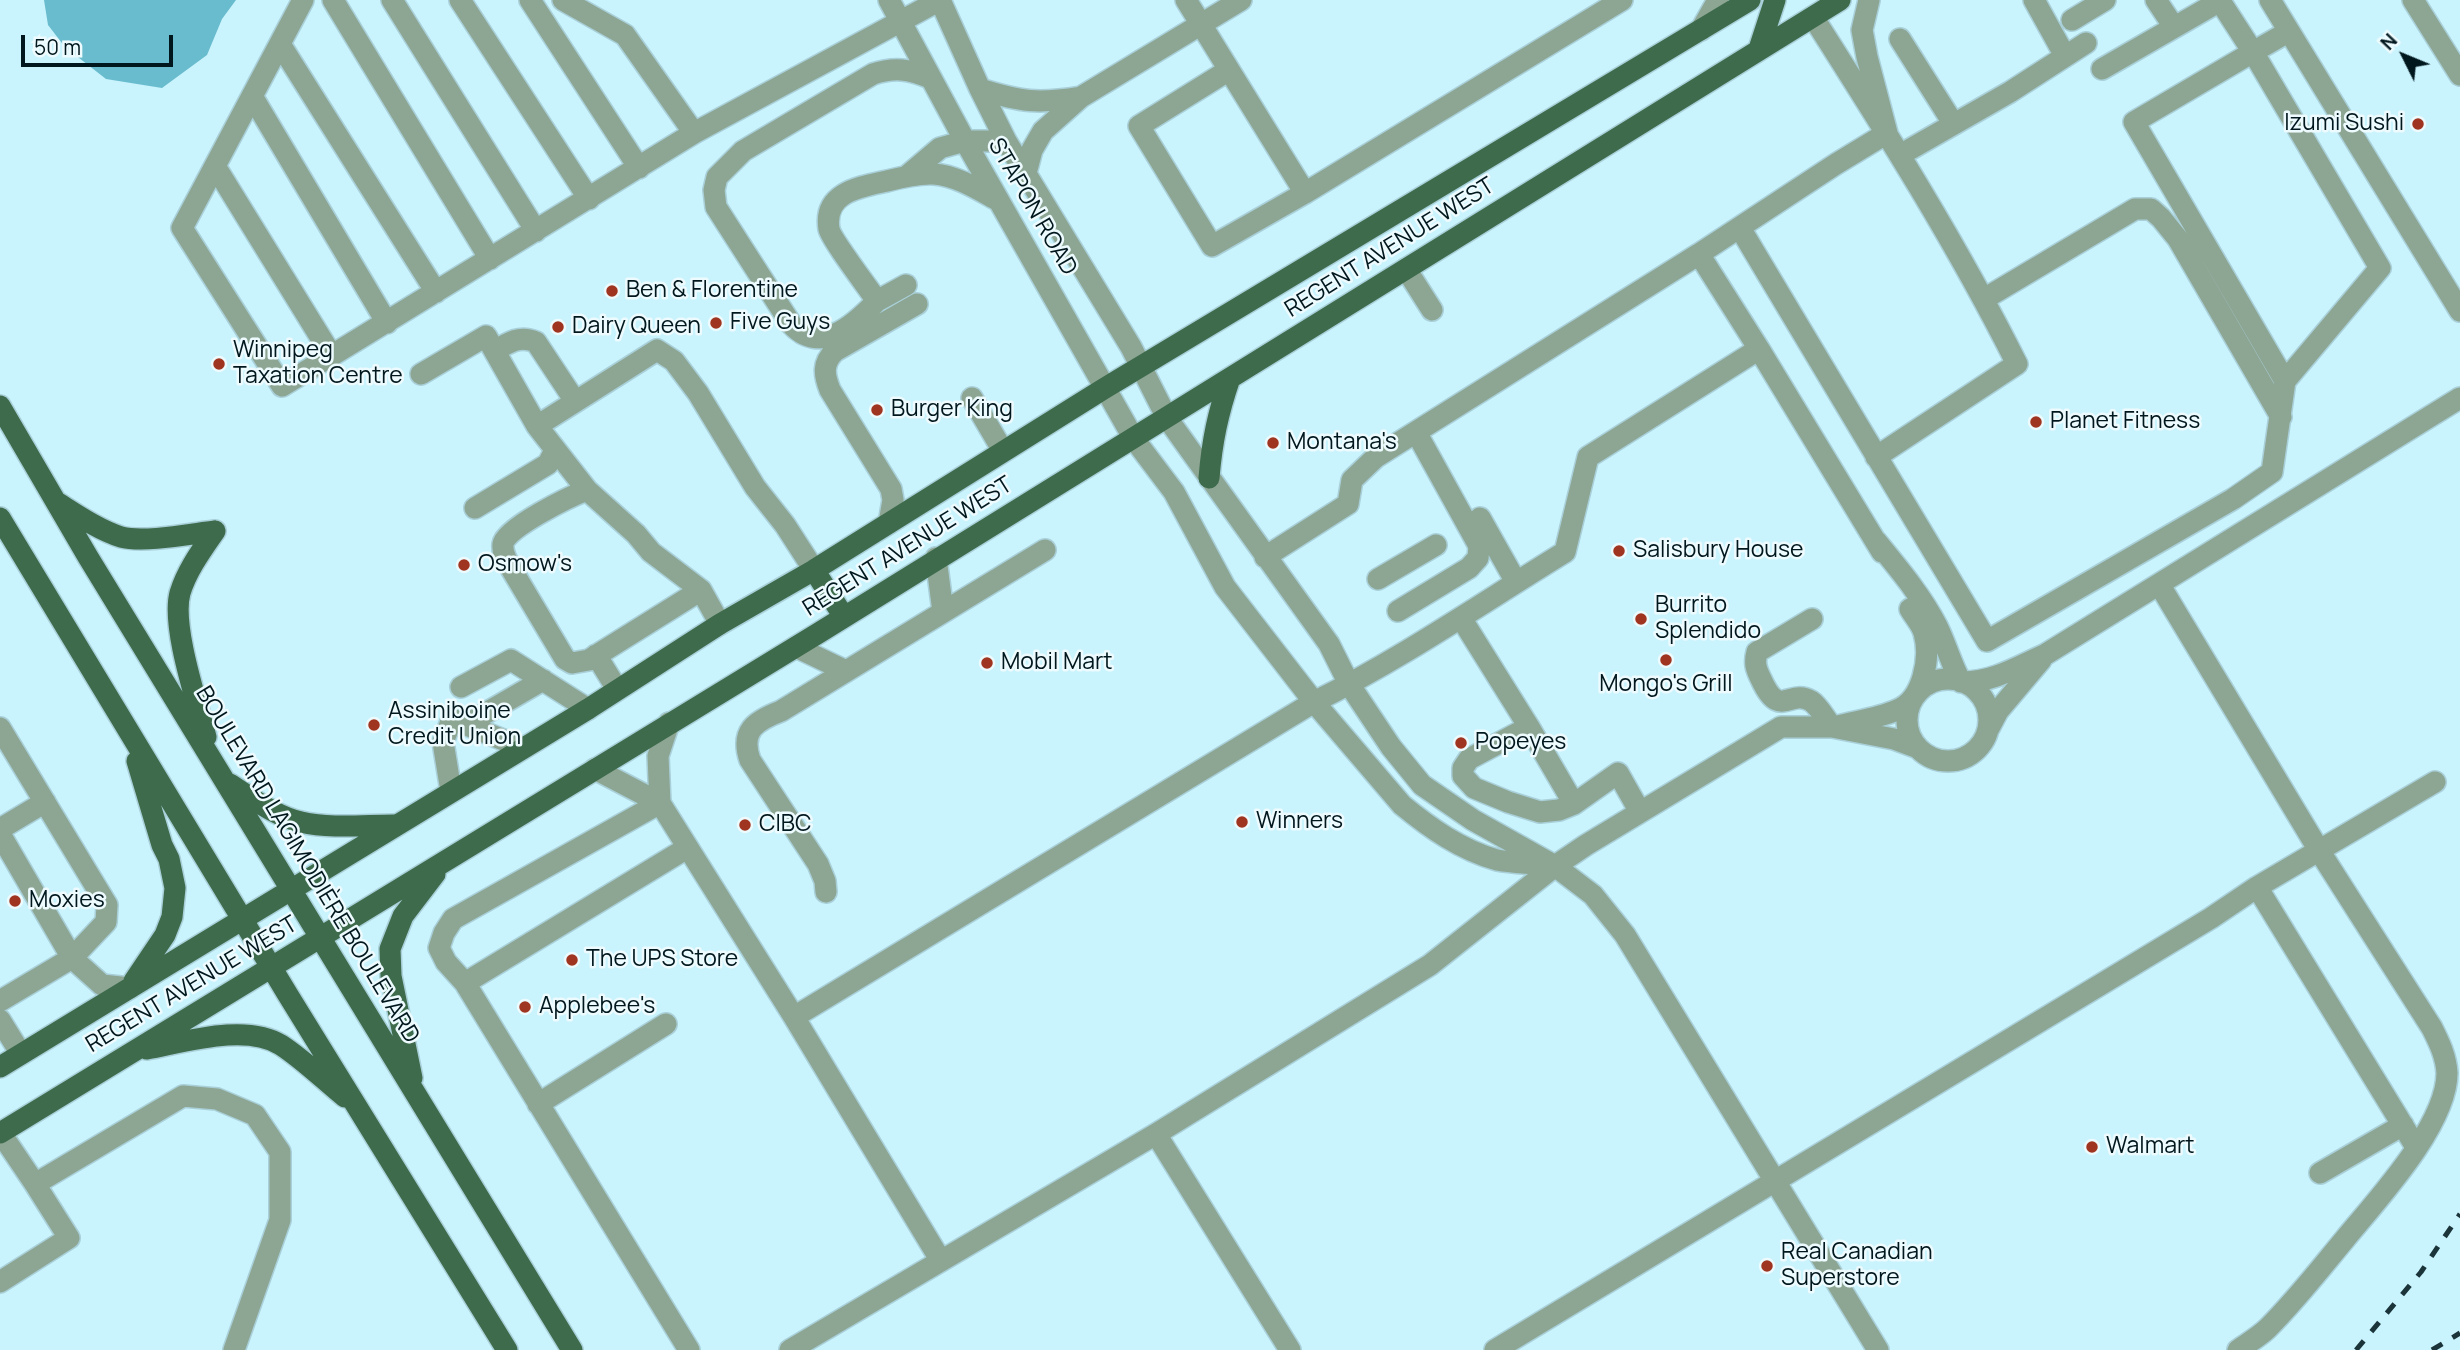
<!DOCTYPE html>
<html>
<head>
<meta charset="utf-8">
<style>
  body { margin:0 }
  #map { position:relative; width:2460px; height:1350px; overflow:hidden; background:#c9f3fd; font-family:Manrope,sans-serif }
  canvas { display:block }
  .north { position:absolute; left:2369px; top:21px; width:70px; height:70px; -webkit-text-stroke:5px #edfbfe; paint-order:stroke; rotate:313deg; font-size:19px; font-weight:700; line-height:28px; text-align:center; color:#00171d }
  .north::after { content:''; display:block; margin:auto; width:24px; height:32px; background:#00171d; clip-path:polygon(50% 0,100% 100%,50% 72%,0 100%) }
  .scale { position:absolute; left:21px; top:35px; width:152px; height:32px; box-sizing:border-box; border:4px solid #00171d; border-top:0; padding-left:9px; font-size:21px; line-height:24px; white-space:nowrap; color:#00171d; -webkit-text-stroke:5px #edfbfe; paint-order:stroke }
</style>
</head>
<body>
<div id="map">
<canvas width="2460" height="1350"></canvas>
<div class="north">N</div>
<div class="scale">50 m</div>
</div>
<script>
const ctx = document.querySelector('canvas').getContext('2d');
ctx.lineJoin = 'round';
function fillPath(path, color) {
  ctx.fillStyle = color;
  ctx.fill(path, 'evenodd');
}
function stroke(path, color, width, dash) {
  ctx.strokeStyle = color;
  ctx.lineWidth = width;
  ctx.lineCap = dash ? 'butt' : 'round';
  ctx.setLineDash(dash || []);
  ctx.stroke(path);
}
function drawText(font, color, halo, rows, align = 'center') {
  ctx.font = font + ' Manrope,sans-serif';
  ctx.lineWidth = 5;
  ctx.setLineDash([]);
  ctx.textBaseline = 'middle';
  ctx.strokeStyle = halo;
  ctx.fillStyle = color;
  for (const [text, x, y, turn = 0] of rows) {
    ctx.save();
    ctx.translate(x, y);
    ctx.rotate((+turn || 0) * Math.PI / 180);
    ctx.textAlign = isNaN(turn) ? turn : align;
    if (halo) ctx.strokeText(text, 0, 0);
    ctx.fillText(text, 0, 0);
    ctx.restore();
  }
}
fillPath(new Path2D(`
  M 44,0 L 236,0 L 222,19 L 207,55 L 162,88 L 106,79 L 65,47 L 48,25 Z`), '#69bcce');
const minor = new Path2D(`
  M 303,0 L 182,228 L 282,386 L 694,133 L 940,0
  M 333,0 L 490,259
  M 392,0 L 536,231
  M 460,0 L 589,199
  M 530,0 L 639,168
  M 563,0 L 625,35 L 694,133
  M 889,0 L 965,141 L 1134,439 L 1174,492 L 1225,587 L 1314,702 L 1402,805 C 1430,828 1461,850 1497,860 C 1512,863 1530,863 1546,865
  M 940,0 L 980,89 L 1006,141 L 1131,347 L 1167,418 L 1329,644 L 1349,684 L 1391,747 L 1422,785 L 1473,820 L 1555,866 L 1593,895 L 1625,935 L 1878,1350
  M 1186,0 L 1305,193
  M 2034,0 L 2065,56
  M 2156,0 L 2174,27
  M 2270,0 L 2460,311
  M 2413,0 L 2460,75
  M 1813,17 C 1885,130 1957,244 2017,364 L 1876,457
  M 2072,20 L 2105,0
  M 1701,30 L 1718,0
  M 1900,39 L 1953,123
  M 280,44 L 436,292
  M 2253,52 L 2380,268 L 2285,381 L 2134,122 Z
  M 2102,69 L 2220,1 L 2253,52 L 2288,32
  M 1229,70 L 1139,126 L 1212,246 L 1305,193 L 1622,0
  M 980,89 C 1021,102 1038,104 1081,97
  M 252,96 L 387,323
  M 1900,155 L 2010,92 L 2086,43
  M 215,166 L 332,356
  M 1026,173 L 1032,150 L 1043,131 L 1081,97 L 1241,0
  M 907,176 L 940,148 L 965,141 L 1006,141
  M 1740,228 L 1987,641 L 2233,499 L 2272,472 L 2285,381
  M 1699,254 L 1836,164 L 1887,133 L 1867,57 L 1862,30 L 1869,0
  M 1406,269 L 1432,310
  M 906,285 L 877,301 C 869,289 831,239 829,229 C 823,192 860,187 887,181 C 902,177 918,173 934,174 C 958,176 979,190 999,201
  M 1984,299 L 2135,209 L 2151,209 L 2161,218 L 2178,239 L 2281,417
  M 877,301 C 854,325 820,356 791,324 L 716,207 L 714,190 L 717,177 L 743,151 L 873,74 C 894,67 910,69 930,78
  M 1759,349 L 1882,552
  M 495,351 C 509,342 520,335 536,342 L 575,401
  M 421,374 L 486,336 L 537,426
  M 972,398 L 1003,451
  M 587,490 C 571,496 505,528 503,544 C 502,552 506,559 509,565 L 565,659 L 572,663 L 589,660 L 701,590
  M 475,508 L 548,464 L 555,450
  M 1480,518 L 1516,582
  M 889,523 L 893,500 L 891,489 L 830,390 C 824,375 822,363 835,351 L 917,304
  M 1876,541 C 1898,568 1921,595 1937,626 C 1946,644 1951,664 1961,682 C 1992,683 2019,666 2046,654 L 2460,398
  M 936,558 L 943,612
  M 1378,579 L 1436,545
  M 2159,584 L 2320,852 L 2432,1028 C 2439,1042 2446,1056 2447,1073 C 2447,1125 2377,1200 2345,1239 C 2320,1269 2296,1300 2268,1328 C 2260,1336 2248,1343 2238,1350
  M 1398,611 L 1469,568 L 1478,558 L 1479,546 L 1416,432
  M 1461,618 L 1529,727 L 1574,804
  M 1812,619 L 1757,652 C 1754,663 1756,669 1761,679 C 1780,721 1789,688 1811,701 C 1819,706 1826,720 1832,727
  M 720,624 L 701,590 L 651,552 L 636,534 L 587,490 L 537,426 L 657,350 L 674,361 L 698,393 L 755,487 L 785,525 L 814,570
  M 796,647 L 846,671
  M 596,655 L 617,689
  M1907 720a41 41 0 1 1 82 0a41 41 0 1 1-82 0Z
  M 461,687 L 511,660 L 588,709
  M 669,723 L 658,756 L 660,803 L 794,1017 L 941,1261
  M 467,724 L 543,680
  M 1838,726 C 1857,721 1879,718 1897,710 C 1923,700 1931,658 1924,633 C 1922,625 1914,616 1910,609
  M 1529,727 L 1469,759 L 1463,768 L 1463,776 L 1474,788 L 1508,802 L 1540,812 L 1559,810 L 1574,804 L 1618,773 L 1640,812
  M 0,728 L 107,905 L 106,922 L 72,958 L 0,1001
  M 1989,728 L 1998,711 L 2041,660
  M 595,769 L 660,803
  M 451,791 L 443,742 L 452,719 L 523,748
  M 660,803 L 453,919 L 444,933 L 439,948 L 446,962 L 465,983 L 689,1350
  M 0,829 L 45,802
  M 0,834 L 72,958 L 102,985 L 130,988
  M 2257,887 L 2416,1147
  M 826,892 L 825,881 L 818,864 L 750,760 C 740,731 755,721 781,711 L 1045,550
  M 465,983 L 687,848
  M 794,1017 L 1314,702 C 1401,659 1482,603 1565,552 L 1588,457 L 1759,349 L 1699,254 L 1376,457 L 1352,480 L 1348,504 L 1265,557
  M 0,1020 L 21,1054
  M 538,1104 L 666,1024
  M 0,1132 L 35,1184 L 183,1096 L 217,1099 L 255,1115 L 280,1152 L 280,1220 L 234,1350
  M 1156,1134 L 1290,1350
  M 2320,1173 L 2403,1125
  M 0,1282 L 69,1238 L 35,1184
  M 790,1350 L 1156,1134 L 1430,965 L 1555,866 L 1586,845 L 1781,727 L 1832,727 L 1894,739 L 1918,748
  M 1495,1350 L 2211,918 L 2257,887 L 2435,782`);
const major = new Path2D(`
  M 1759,49 L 1775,0
  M 0,406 L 88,557 L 572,1350
  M 1209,478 C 1212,441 1218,413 1230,378
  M 58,503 C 77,515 99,530 121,537 C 144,543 190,534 215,531
  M 0,518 L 288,995 L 507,1350
  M 814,570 L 844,617
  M 206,737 C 197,702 171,626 180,593 C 187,570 202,550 215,531
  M 230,784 C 252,798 275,816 301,822 C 331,829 364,825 394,825
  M 134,981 L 165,935 L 172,917 L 175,888 L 169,859 L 162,845 L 137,761
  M 147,1049 C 185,1042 246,1023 281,1045 C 304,1060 324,1080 345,1097
  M 0,1067 L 588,709 L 720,624 L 814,570 L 1105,388 L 1750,0
  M 412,1078 L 391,976 L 390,949 L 403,916 L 435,874
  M 0,1133 L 817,634 L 1840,0`);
stroke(minor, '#a9d0d9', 24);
stroke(major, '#a9d0d9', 24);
stroke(minor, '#8da593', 21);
stroke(major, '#3d6b4c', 21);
stroke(new Path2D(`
  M 2356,1350 L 2421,1272 L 2460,1214
  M 2432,1350 L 2460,1333`), '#1a343a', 5, [12, 12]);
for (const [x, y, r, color] of [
  [2418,124,7,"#9f3520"],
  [612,291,7,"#9f3520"],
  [716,323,7,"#9f3520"],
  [558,327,7,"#9f3520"],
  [219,364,7,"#9f3520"],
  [877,410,7,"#9f3520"],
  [2036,422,7,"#9f3520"],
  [1273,443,7,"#9f3520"],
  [1619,551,7,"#9f3520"],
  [464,565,7,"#9f3520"],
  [1641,619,7,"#9f3520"],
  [1666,660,7,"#9f3520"],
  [987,663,7,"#9f3520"],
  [374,725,7,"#9f3520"],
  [1461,743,7,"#9f3520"],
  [1242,822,7,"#9f3520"],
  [745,825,7,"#9f3520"],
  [15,901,7,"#9f3520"],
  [572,960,7,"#9f3520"],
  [525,1007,7,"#9f3520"],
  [2092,1147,7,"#9f3520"],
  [1767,1266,7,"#9f3520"]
]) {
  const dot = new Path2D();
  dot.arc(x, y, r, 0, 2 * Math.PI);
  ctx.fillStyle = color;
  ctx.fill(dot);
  stroke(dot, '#edfbfe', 2.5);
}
drawText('23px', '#00171d', '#edfbfe', [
  ["Izumi Sushi",2404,124,"right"],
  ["Ben & Florentine",626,291],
  ["Five Guys",730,323],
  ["Dairy Queen",572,327],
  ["Winnipeg",233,351],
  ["Taxation Centre",233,377],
  ["Burger King",891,410],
  ["Planet Fitness",2050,422],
  ["Montana's",1287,443],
  ["Salisbury House",1633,551],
  ["Osmow's",478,565],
  ["Burrito",1655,606],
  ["Splendido",1655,632],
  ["Mobil Mart",1001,663],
  ["Mongo's Grill",1666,685,"center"],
  ["Assiniboine",388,712],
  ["Credit Union",388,738],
  ["Popeyes",1475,743],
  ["Winners",1256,822],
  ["CIBC",759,825],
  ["Moxies",29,901],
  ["The UPS Store",586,960],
  ["Applebee's",539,1007],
  ["Walmart",2106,1147],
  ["Real Canadian",1781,1253],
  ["Superstore",1781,1279]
], 'left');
drawText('23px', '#00171d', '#edfbfe', [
  ["STAPON ROAD",1032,207,60],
  ["REGENT AVENUE WEST",1390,248,-32],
  ["REGENT AVENUE WEST",908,547,-32],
  ["BOULEVARD LAGIMODIÈRE BOULEVARD",307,865,59],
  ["REGENT AVENUE WEST",192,985,-31]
]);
</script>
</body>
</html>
